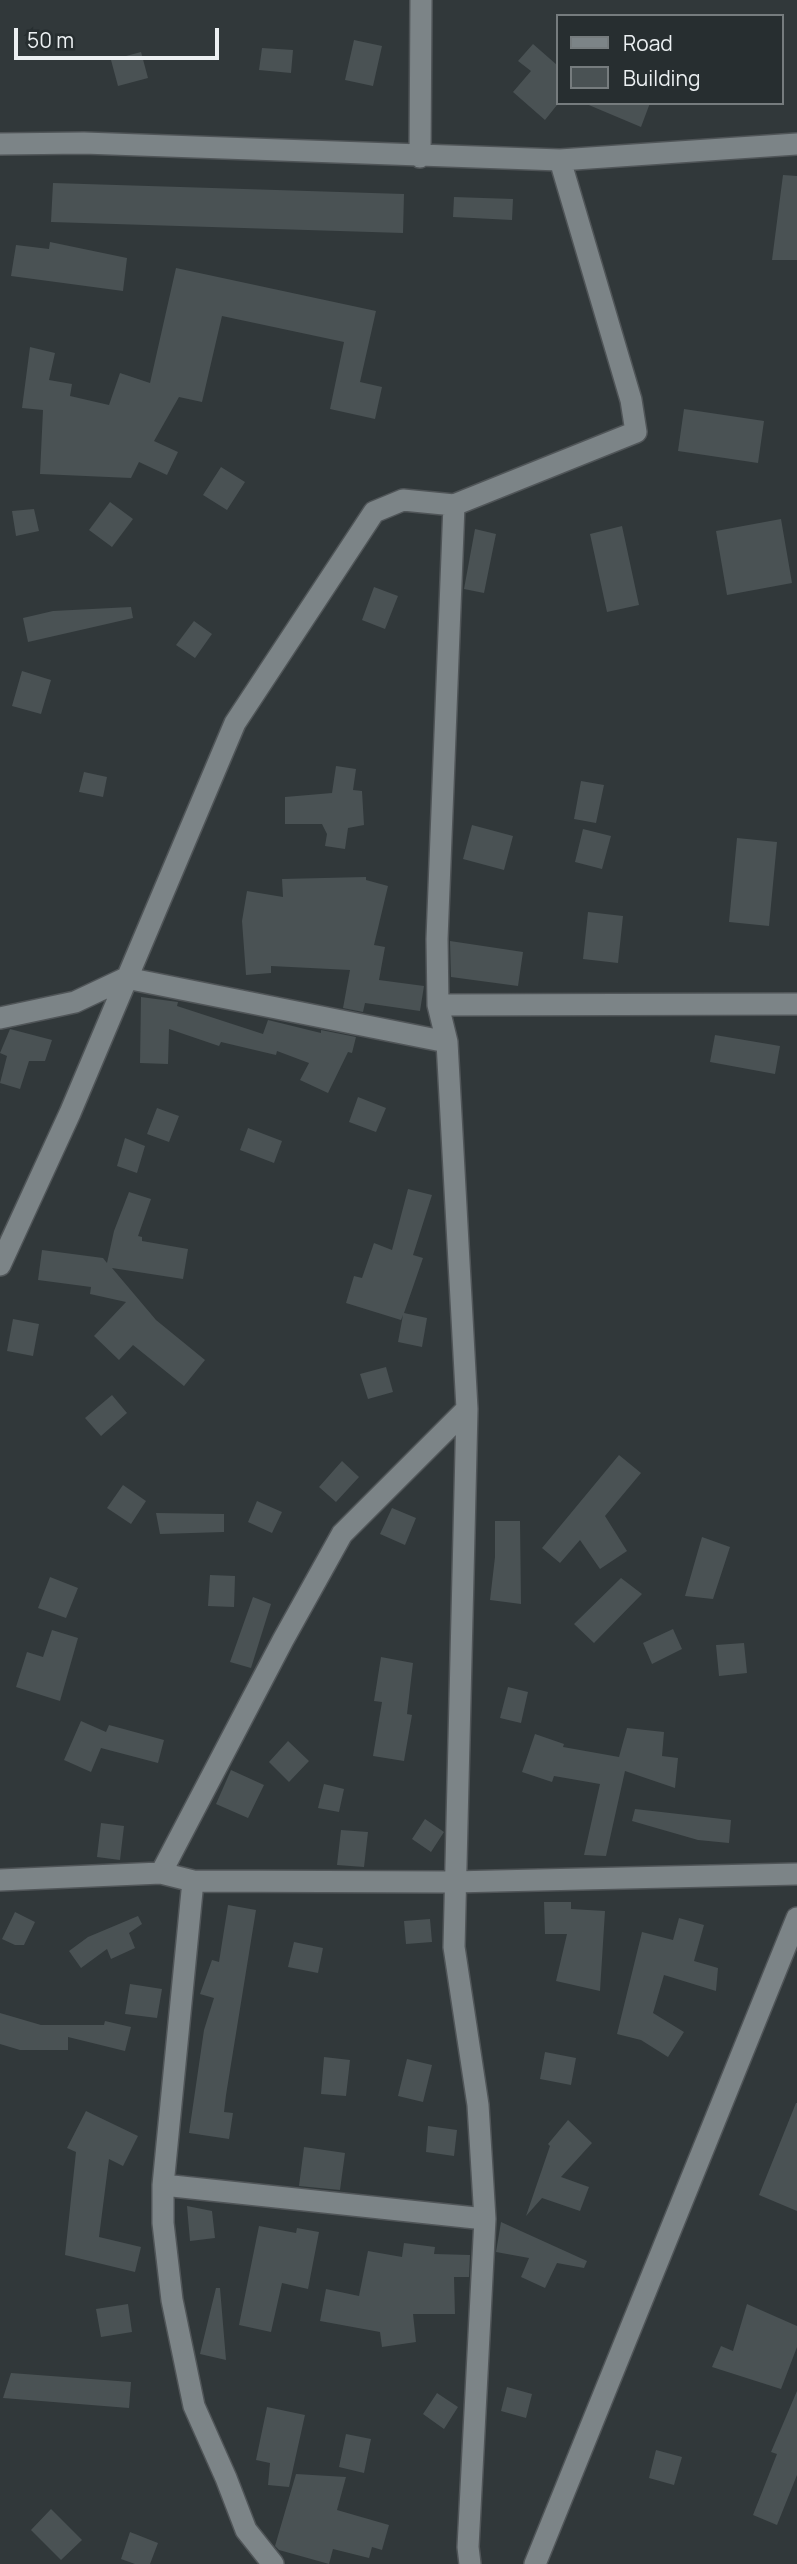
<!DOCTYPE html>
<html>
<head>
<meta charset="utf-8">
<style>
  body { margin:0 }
  #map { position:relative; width:797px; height:2564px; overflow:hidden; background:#31383a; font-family:Manrope,sans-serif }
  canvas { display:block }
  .legend { position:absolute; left:556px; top:14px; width:228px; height:91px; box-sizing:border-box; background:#272e30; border:2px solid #767c7e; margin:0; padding:9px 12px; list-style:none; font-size:21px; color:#ecf0f2 }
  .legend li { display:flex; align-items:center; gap:14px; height:35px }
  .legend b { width:35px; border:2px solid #767c7e }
  .scale { position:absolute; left:14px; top:28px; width:205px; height:32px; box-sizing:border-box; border:4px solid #ecf0f2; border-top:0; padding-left:9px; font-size:21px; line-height:24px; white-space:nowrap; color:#ecf0f2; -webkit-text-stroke:5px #272e30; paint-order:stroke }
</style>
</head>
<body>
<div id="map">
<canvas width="797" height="2564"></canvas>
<ul class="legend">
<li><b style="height:9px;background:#7c8487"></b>Road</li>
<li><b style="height:19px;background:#4a5254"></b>Building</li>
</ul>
<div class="scale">50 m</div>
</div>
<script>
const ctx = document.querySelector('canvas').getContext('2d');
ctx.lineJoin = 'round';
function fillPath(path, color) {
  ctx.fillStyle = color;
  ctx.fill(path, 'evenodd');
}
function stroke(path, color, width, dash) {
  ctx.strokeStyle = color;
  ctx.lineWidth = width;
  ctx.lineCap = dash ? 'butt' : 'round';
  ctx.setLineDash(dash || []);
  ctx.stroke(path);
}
fillPath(new Path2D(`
  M 354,40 L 382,46 L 373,86 L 345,80 Z
  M 533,44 L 557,65 L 557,105 L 545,120 L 513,92 L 531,71 L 518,61 Z
  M 262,48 L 293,50 L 291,73 L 259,70 Z
  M 141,52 L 148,78 L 118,86 L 111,60 Z
  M 584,103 L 650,103 L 641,127 Z
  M 783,175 L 797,176 L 797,260 L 772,260 Z
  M 53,183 L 404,194 L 403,233 L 51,222 Z
  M 454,197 L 513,199 L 512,220 L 453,217 Z
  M 50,242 L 127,258 L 123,291 L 11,276 L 16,245 L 49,249 Z
  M 176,268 L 376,311 L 360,382 L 382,387 L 375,419 L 330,409 L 344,342 L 222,316 L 202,402 L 179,397 L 154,441 L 178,452 L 167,475 L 139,462 L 131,478 L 40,474 L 43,410 L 22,408 L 30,347 L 55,353 L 49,380 L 72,384 L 70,396 L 109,405 L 120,373 L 150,383 Z
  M 684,409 L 764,421 L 758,463 L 678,451 Z
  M 221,467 L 245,482 L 227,510 L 203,495 Z
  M 110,502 L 133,519 L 112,547 L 89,530 Z
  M 34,509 L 39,531 L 16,536 L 12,511 Z
  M 781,519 L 792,583 L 727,595 L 716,531 Z
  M 622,526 L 639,605 L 607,612 L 590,534 Z
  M 475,529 L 496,534 L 484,593 L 464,589 Z
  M 374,587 L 398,596 L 385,629 L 362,620 Z
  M 131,607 L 133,618 L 28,642 L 23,618 L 53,611 Z
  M 194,621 L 212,634 L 195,658 L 176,645 Z
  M 22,671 L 51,680 L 41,714 L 12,706 Z
  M 336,766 L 356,769 L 353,790 L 362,791 L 364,825 L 348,828 L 345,849 L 325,846 L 327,834 L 322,824 L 285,824 L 285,797 L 332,793 Z
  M 84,772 L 107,777 L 103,797 L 79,792 Z
  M 581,781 L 604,785 L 596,823 L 574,819 Z
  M 472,825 L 513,836 L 504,870 L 463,859 Z
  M 583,829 L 611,836 L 602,869 L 575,862 Z
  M 737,838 L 777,842 L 769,926 L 729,922 Z
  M 366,877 L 366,880 L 388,886 L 374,945 L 385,947 L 379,980 L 424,986 L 420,1011 L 365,1003 L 363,1012 L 343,1008 L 350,970 L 271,966 L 271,973 L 246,975 L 242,921 L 247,891 L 283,897 L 282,879 Z
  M 588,912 L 623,916 L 618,963 L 583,959 Z
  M 450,941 L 523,952 L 518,986 L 451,977 Z
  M 141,997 L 178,1002 L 177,1006 L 263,1034 L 268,1020 L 321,1033 L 321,1030 L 356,1037 L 352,1053 L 348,1052 L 328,1093 L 300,1080 L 309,1063 L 277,1051 L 276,1055 L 221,1042 L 219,1046 L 169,1029 L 168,1064 L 140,1063 Z
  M 10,1029 L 52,1040 L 45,1061 L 29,1061 L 20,1089 L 0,1083 L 7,1056 L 0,1053 Z
  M 715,1035 L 780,1046 L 775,1074 L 710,1062 Z
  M 358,1097 L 386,1108 L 376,1132 L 349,1122 Z
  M 157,1108 L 179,1116 L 169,1142 L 147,1134 Z
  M 248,1128 L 282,1141 L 274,1163 L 240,1150 Z
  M 125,1138 L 145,1146 L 137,1173 L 117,1166 Z
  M 408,1189 L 432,1195 L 413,1255 L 423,1258 L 404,1313 L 427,1318 L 422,1347 L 398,1342 L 403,1315 L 401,1320 L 346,1303 L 354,1276 L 362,1278 L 374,1243 L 392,1250 Z
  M 129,1192 L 151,1199 L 138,1236 L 142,1237 L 142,1241 L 188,1249 L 183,1279 L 112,1268 L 156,1320 L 205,1360 L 184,1386 L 133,1345 L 119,1360 L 94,1336 L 126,1302 L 90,1294 L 91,1287 L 38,1280 L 42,1250 L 103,1258 L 107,1263 L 114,1231 Z
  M 13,1319 L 39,1324 L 33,1356 L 7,1351 Z
  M 386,1367 L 393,1392 L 368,1399 L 360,1374 Z
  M 112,1395 L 127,1413 L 101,1436 L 85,1418 Z
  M 619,1455 L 641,1473 L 605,1516 L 627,1551 L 600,1569 L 580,1540 L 560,1563 L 542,1548 Z
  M 342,1461 L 359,1477 L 336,1502 L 319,1487 Z
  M 123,1485 L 146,1501 L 131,1524 L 107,1508 Z
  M 257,1501 L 282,1512 L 272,1533 L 248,1522 Z
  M 392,1508 L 416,1518 L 405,1545 L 380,1534 Z
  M 156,1513 L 224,1514 L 224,1532 L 160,1534 Z
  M 495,1521 L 520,1521 L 521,1604 L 490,1600 L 495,1557 Z
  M 702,1537 L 730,1547 L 713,1599 L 685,1596 Z
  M 210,1575 L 235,1576 L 234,1607 L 208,1606 Z
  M 50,1577 L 78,1588 L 66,1618 L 38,1608 Z
  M 621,1578 L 642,1594 L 594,1643 L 574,1624 Z
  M 253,1597 L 271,1604 L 251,1668 L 230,1662 Z
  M 673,1629 L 682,1649 L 652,1664 L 643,1643 Z
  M 52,1630 L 78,1638 L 60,1701 L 16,1687 L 27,1652 L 43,1657 Z
  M 744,1643 L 747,1673 L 719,1676 L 716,1645 Z
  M 381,1657 L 413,1663 L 407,1714 L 412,1715 L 404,1761 L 373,1756 L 382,1702 L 374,1701 Z
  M 508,1687 L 528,1692 L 521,1723 L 500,1718 Z
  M 81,1721 L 106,1732 L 109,1725 L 164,1740 L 158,1763 L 101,1748 L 91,1772 L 64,1760 Z
  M 627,1728 L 664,1732 L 662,1756 L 678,1758 L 675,1788 L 625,1771 L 606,1856 L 584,1855 L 600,1784 L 554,1776 L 552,1782 L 522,1772 L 535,1734 L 564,1744 L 563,1747 L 619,1757 Z
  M 288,1741 L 309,1761 L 289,1782 L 269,1762 Z
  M 231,1770 L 264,1785 L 248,1818 L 216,1804 Z
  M 324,1784 L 344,1789 L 339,1812 L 318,1808 Z
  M 635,1809 L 731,1820 L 729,1843 L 698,1840 L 632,1821 Z
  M 425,1819 L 444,1832 L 431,1852 L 412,1839 Z
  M 101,1823 L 124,1826 L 120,1860 L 97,1857 Z
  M 341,1830 L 368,1832 L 364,1867 L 337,1865 Z
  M 544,1902 L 571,1902 L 571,1909 L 605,1911 L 600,1991 L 556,1981 L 567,1934 L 545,1934 Z
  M 228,1905 L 256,1910 L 226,2095 L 224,2112 L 233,2113 L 229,2139 L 189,2133 L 204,2030 L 214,1998 L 200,1994 L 212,1960 L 219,1962 Z
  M 15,1912 L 35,1922 L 24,1945 L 15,1945 L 2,1939 Z
  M 138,1916 L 142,1924 L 129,1933 L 135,1948 L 111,1959 L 107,1949 L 81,1968 L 69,1951 L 88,1937 Z
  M 679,1918 L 704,1925 L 694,1961 L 718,1968 L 716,1991 L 664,1975 L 653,2013 L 684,2032 L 668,2057 L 641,2040 L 617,2034 L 642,1932 L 673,1940 Z
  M 430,1919 L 432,1942 L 406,1944 L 404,1921 Z
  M 294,1942 L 323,1948 L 318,1973 L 288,1967 Z
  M 130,1984 L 162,1989 L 157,2018 L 125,2014 Z
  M 0,2013 L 41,2025 L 104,2025 L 105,2021 L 131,2027 L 125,2051 L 68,2037 L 68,2050 L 20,2050 L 0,2044 Z
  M 545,2052 L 576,2058 L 571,2085 L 540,2079 Z
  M 324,2057 L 350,2060 L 346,2096 L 321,2094 Z
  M 407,2059 L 432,2065 L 423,2102 L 398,2096 Z
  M 796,2103 L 797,2103 L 797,2211 L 759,2195 Z
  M 86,2111 L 138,2136 L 123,2166 L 109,2159 L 99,2237 L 141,2247 L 135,2272 L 65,2255 L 76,2152 L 67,2148 Z
  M 568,2120 L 592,2143 L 561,2177 L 589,2187 L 580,2211 L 542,2198 L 526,2216 L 550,2146 L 548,2144 Z
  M 428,2126 L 457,2130 L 454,2156 L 426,2152 Z
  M 304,2147 L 345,2153 L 340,2190 L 299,2186 Z
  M 187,2206 L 212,2211 L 215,2238 L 190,2241 Z
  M 501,2222 L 587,2261 L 584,2268 L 557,2263 L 545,2288 L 521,2277 L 529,2258 L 496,2252 Z
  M 259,2226 L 296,2233 L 297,2228 L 319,2232 L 308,2289 L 282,2283 L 271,2332 L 239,2325 Z
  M 404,2243 L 435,2247 L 434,2254 L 470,2255 L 469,2277 L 454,2277 L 455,2314 L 413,2314 L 416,2342 L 382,2347 L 380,2332 L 320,2321 L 326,2289 L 359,2296 L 368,2251 L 402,2257 Z
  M 216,2288 L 220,2288 L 226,2360 L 200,2354 Z
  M 128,2304 L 132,2332 L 101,2337 L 96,2309 Z
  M 747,2304 L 797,2326 L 797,2347 L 781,2389 L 712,2367 L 721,2346 L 733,2351 Z
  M 11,2373 L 131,2382 L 129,2408 L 3,2398 Z
  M 507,2387 L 532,2394 L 526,2418 L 501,2411 Z
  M 797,2391 L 797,2475 L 777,2525 L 753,2515 L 777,2454 L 771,2452 Z
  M 437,2393 L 458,2407 L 444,2429 L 423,2414 Z
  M 267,2407 L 305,2415 L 289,2487 L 268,2485 L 270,2463 L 256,2460 Z
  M 346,2434 L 371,2439 L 364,2473 L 339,2467 Z
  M 656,2450 L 682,2457 L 674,2485 L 649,2478 Z
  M 296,2474 L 346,2477 L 337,2510 L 389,2525 L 382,2550 L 372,2547 L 369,2558 L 333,2549 L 329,2564 L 279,2550 L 275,2546 Z
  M 51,2509 L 82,2540 L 61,2560 L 31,2530 Z
  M 130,2532 L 158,2543 L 150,2564 L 135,2564 L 121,2559 Z`), '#4a5254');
const minor = new Path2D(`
  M 0,144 L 84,143 L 560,160 L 797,144
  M 420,157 L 421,0
  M 454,505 L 437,939 L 438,1005 L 447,1042 L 467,1409 L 454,1947 L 478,2105 L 485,2219 L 468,2547 L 470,2564
  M 438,1005 L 797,1004
  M 0,1018 L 75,1002 L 126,978 L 447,1042
  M 0,1265 L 70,1113 L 235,723 L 374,512 L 403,500 L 454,505 L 636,432 L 631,400 L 560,160
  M 161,1873 L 283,1640 L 342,1534 L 467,1409
  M 0,1880 L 161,1873 L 193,1881 L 453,1882 L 797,1874
  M 193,1881 L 163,2185 L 163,2223 L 172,2300 L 194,2406 L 226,2478 L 246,2530 L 273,2564
  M 163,2185 L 485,2219`);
const tertiary = new Path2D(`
  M 535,2564 L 797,1918`);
stroke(minor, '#505558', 24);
stroke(tertiary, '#505558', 24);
stroke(minor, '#7c8487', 21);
stroke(tertiary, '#7c8487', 21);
</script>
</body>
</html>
